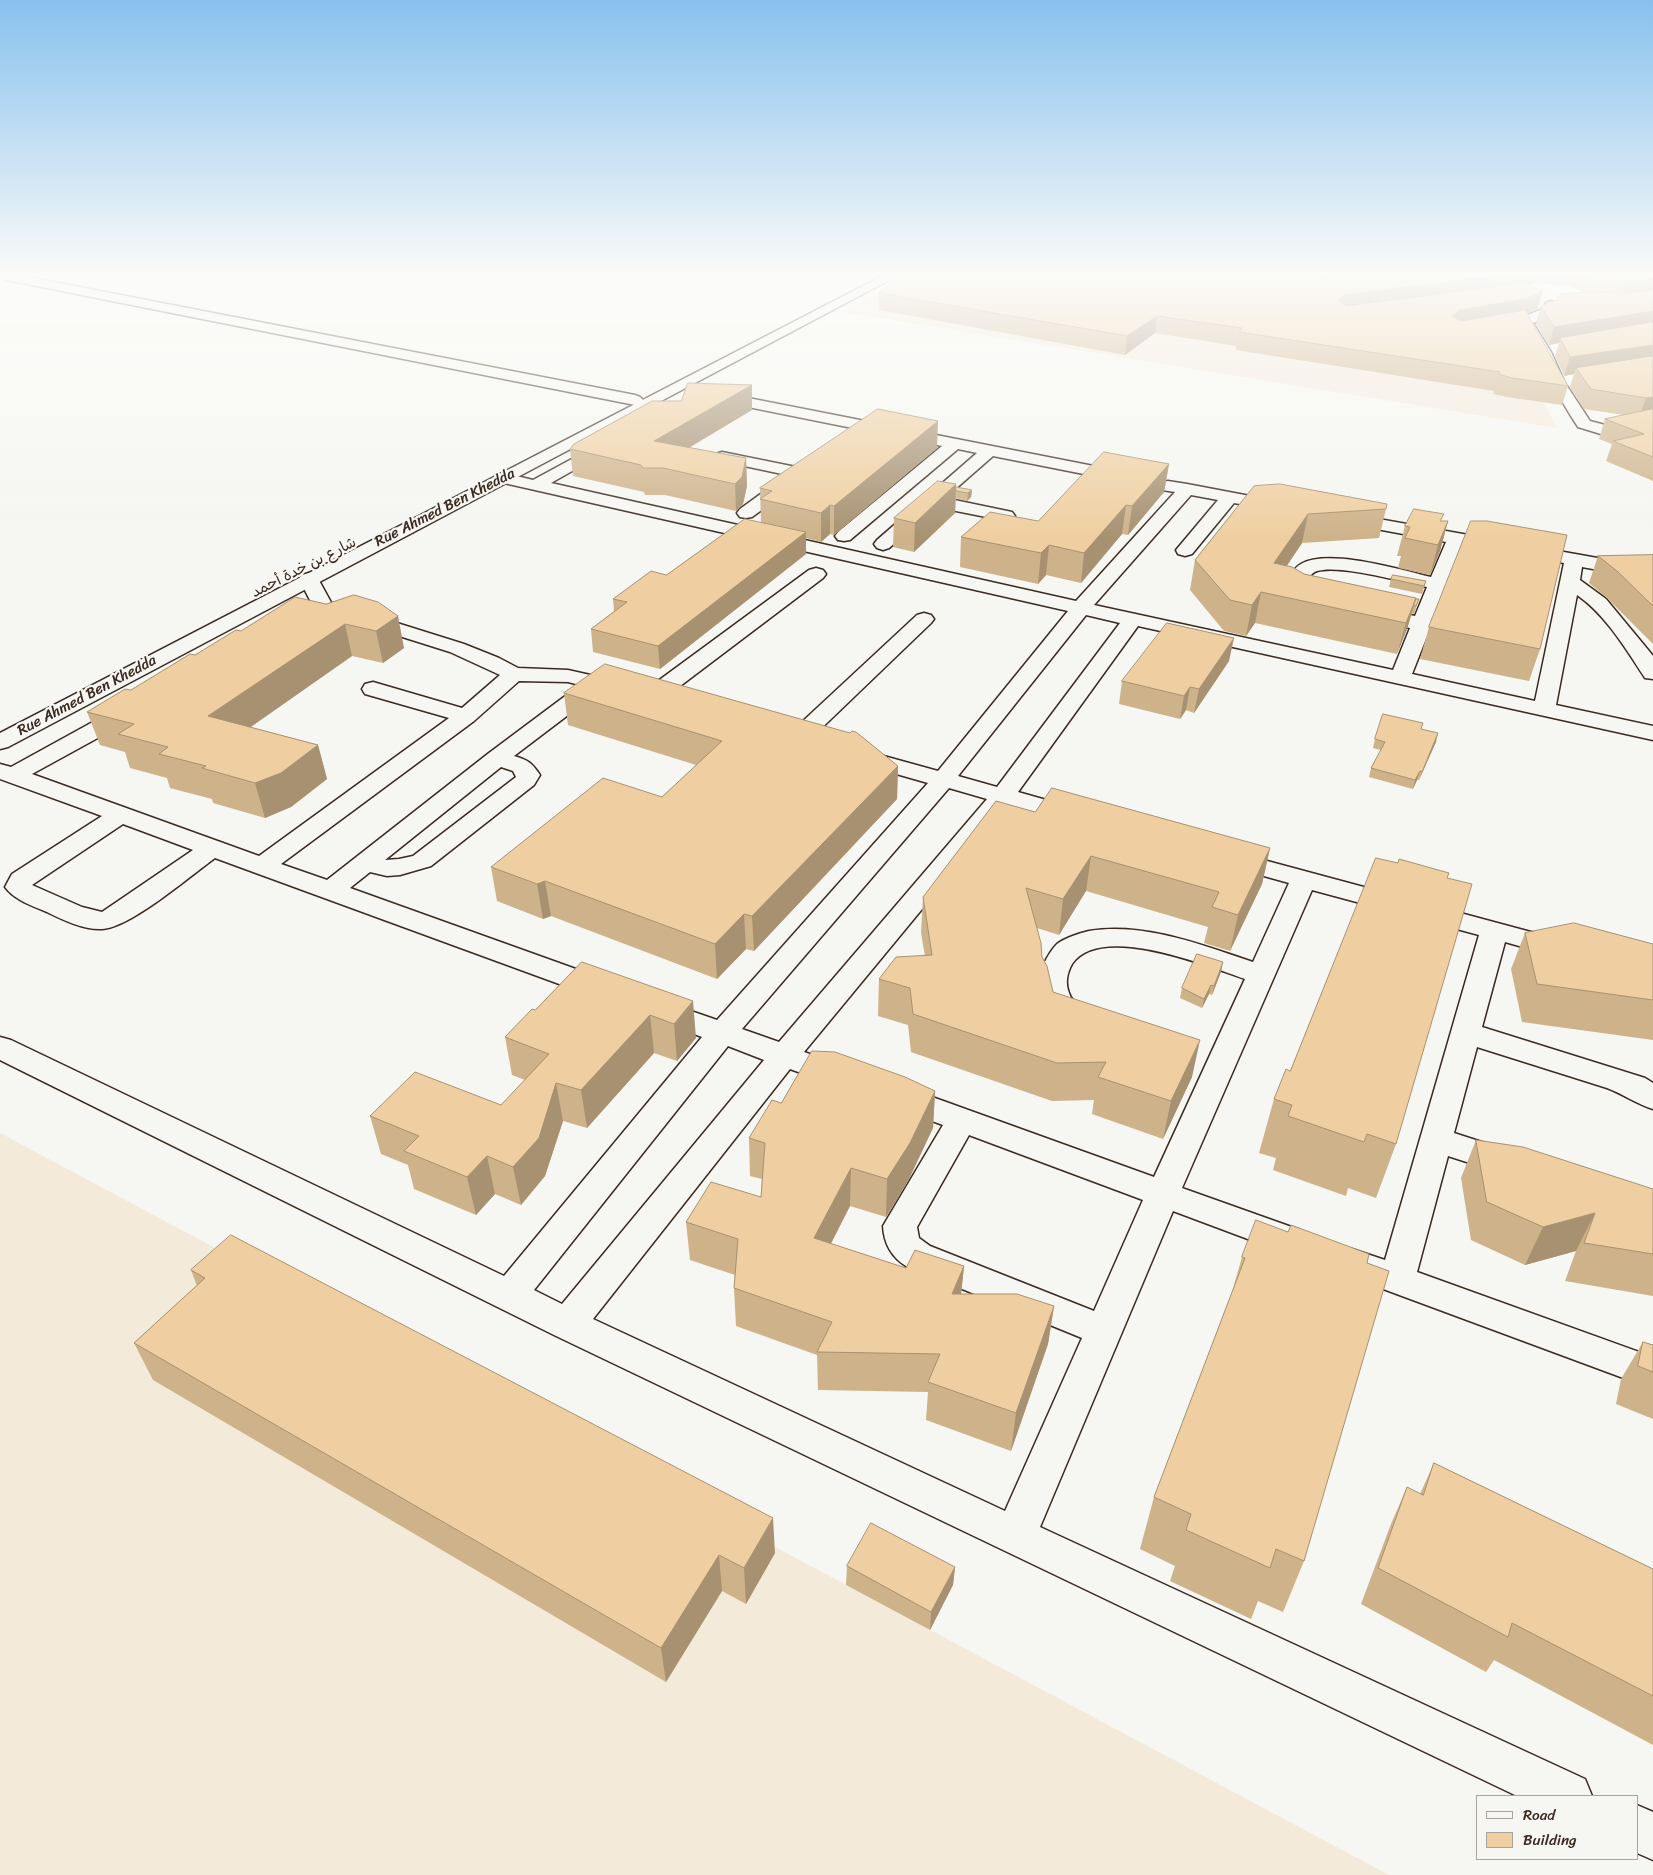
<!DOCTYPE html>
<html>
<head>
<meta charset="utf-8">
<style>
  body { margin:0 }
  #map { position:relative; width:1653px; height:1875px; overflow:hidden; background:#f6f6f2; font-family:Sriracha,sans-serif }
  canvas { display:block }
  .legend { position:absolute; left:1476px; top:1795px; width:162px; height:65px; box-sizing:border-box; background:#f6f6f2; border:1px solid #aba49d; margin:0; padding:6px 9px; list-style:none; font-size:15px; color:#3b2a1e }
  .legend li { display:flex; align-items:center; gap:10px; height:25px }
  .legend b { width:25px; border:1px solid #aba49d }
</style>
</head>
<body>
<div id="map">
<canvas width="1653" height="1875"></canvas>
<ul class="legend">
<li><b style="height:6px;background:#f6f6f2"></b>Road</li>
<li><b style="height:14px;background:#efcfa1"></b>Building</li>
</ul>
</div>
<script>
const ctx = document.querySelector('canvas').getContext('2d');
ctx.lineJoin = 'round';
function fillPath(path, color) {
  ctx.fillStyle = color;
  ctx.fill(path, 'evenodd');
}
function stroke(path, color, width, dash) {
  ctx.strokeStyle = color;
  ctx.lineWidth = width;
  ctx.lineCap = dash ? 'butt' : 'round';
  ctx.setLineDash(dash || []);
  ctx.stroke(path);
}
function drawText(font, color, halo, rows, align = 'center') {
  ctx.font = font + ' Sriracha,"Playpen Sans Arabic",sans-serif';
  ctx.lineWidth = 4.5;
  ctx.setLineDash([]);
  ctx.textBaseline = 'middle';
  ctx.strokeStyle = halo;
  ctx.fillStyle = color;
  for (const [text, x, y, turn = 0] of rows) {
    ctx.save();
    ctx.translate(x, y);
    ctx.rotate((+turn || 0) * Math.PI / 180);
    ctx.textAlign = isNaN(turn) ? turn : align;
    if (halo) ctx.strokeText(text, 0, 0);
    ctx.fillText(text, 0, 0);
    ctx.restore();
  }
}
fillPath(new Path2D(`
  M 912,276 L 1267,276 L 1519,356 L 1557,428 L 843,312 Z
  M 0,1133 L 1389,1875 L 0,1875 Z`), '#f4eada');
const minor = new Path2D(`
  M 0,276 L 23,276 L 635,395 L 640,397 L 643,400 L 640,403 L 635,405 L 6,280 Z
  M 1552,301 L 1558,305 L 1550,316 L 1533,323 L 1551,352 L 1565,383 L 1590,421 L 1605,425 L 1653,417 L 1653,427 L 1604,435 L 1578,427 C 1555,393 1540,356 1518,321 L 1520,318 L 1540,310 L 1547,302 Z
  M 733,395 L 1124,472 L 1130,473 L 1132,477 L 1130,481 L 1124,482 L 993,456 L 945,498 L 1012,512 L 1015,516 L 1012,520 L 1006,521 L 936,507 L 889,548 L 883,550 L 877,548 L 874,544 L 877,540 L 977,453 L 958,449 L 850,540 L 844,541 L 838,540 L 835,536 L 838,532 L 942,446 L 728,403 L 725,400 L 728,397 Z
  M 605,441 L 611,443 L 613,446 L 611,449 L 551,483 L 1076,601 L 1175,492 L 1162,490 L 1159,486 L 1162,482 L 1168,481 L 1187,484 L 1287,503 L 1290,507 L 1287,511 L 1281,512 L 1234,503 L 1192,554 L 1185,556 L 1178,554 L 1176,550 L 1218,500 L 1191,495 L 1094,605 L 1393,670 L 1410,628 L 1367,618 L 1364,614 L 1367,610 L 1374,608 L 1415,616 L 1427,587 C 1403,582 1339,564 1317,571 C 1310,573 1306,582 1302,588 C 1306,594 1314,594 1318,600 L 1315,604 C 1300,608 1290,600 1282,588 C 1288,580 1293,568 1301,564 C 1329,548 1401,570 1431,577 L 1446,542 L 1339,522 L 1336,518 L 1339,514 L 1345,513 L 1620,562 L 1653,565 L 1653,577 L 1620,574 L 1582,567 L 1580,580 L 1606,599 L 1649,651 L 1653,656 L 1653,679 L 1645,678 C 1626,649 1606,615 1577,595 L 1556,705 L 1653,726 L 1653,740 L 1138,626 L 1018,792 L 1085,811 L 1088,816 L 1085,821 L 1076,823 L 1008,805 L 804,1052 L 851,1068 L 855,1076 L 851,1084 L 840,1087 L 790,1069 L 593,1319 L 1005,1511 L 1082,1338 L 906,1266 C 891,1257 884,1243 883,1226 L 943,1125 L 888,1105 L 883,1097 L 888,1089 L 899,1086 L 910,1089 L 1154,1177 L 1245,979 C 1208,966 1100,922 1072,964 C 1067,973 1065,983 1069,993 C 1072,1004 1085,1009 1091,1019 L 1086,1026 C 1083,1027 1079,1029 1075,1029 C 1058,1028 1039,1001 1038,985 C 1037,974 1049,952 1057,944 C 1065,938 1080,933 1089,931 C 1144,922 1202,945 1253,962 L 1289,883 L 1221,864 L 1217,859 L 1221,854 L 1230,851 L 1568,942 L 1572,948 L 1568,954 L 1558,957 L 1505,942 L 1482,1027 L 1645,1078 L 1653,1083 L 1653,1109 C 1637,1104 1623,1094 1607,1088 L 1477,1047 L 1454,1133 L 1519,1154 L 1523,1163 L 1519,1172 L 1507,1175 L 1448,1156 L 1417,1272 L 1653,1357 L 1653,1389 L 1340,1273 L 1334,1263 L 1340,1253 L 1352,1249 L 1385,1260 L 1479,935 L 1312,890 L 1182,1188 L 1300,1230 L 1305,1240 L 1300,1250 L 1288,1254 L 1173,1211 L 1040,1527 L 1585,1779 L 1592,1796 L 1517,1796 L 554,1335 L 0,1060 L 0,1037 L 11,1040 L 504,1276 L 702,1037 L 649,1017 L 644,1010 L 649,1003 L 659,1000 L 717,1020 L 928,783 L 854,762 L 850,757 L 854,752 L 862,750 L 938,771 L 1068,611 L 504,483 L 498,482 L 496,478 L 498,474 L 504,473 L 533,480 ZM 1463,545 L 1564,563 L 1535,701 L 1412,674 ZM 1086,615 L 1120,623 L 997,787 L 958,776 ZM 949,788 L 987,799 L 779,1042 L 742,1029 ZM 728,1046 L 764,1060 L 562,1304 L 534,1290 ZM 969,1135 L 1143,1200 L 1094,1311 L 930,1246 L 919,1238 L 917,1227 Z
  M 722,452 L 801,468 L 807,469 L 809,473 L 807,477 L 801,478 L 716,460 L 714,457 L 716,454 Z
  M 790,476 L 796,477 L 798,481 L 796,485 L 752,517 L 746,518 L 740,517 L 737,513 L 740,509 L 784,477 Z
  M 816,568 L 823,570 L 826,574 L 823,578 L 659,702 L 651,704 L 643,702 L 640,697 L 643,692 L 809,570 Z
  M 309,573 L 316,575 L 333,606 L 330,610 C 317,617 301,630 286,626 L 283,622 L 286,618 L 312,604 L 299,579 L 302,575 Z
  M 365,613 L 464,644 L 499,658 L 518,668 L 568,670 L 626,683 L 629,688 L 626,693 L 618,695 L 601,690 L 514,756 C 528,760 532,763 540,775 L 534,785 L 431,866 L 400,875 L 387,876 L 370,872 L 350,888 L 612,982 L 616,989 L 612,996 L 602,998 L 592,996 L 215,858 C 190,876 130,928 102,929 C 84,930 63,920 47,912 C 33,906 14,900 5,887 L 12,874 L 102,816 L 0,779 L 0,764 L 11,767 L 120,707 L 128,705 L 136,707 L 139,712 L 136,717 L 32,774 L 259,856 L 449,718 L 365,694 L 362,689 L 365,684 L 373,682 L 462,708 L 500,675 L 450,652 L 358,623 L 355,619 L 358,615 ZM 519,681 L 568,682 L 580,685 L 489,753 L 327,880 L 281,864 L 474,721 ZM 501,767 L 513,771 L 516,777 L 413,856 L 399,859 L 385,860 ZM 123,824 L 193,850 L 102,912 L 82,907 L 32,885 Z
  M 924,613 L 931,615 L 934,619 L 931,623 L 805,744 L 797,746 L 789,744 L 786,739 L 789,734 L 917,615 Z
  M 1637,1805 L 1653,1812 L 1653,1860 L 1637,1853 Z`);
const major = new Path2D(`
  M 882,276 L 897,276 L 8,747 L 0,749 L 0,733 Z`);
stroke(minor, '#3b2a1e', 3);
stroke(major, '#3b2a1e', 3);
fillPath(minor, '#f6f6f2');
fillPath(major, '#f6f6f2');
fillPath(new Path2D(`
  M 901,276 L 1653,276 L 1653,481 L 1606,461 L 1612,444 L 1599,439 L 1605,419 L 1624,415 L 1584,409 L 1570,387 L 1574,374 L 1564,376 L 1555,356 L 1559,343 L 1549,345 L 1536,324 L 1541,306 L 1582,292 L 1572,286 L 1536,283 L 1528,285 L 1538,308 L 1527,314 L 1568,386 L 1562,405 L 1507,397 L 1493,394 L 1494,391 L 1236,350 L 1236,346 L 1155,333 L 1125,355 L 879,310 L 879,293 Z
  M 752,385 L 752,410 L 689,448 L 746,458 L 747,486 L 743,504 L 736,511 L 665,495 L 645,495 L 644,492 L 573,476 L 570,449 L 681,401 Z
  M 937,448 L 834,535 L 830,534 L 821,542 L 806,538 L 806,554 L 660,669 L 593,652 L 591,629 L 614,611 L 613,599 L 666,575 L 761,522 L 760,488 Z
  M 1169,464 L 1164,492 L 1128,535 L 1122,534 L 1081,583 L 1046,575 L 1038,584 L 960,567 L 961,537 L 1038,521 Z
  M 1254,486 L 1386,509 L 1379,538 L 1302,543 L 1287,566 L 1304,574 L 1419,599 L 1414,614 L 1412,613 L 1407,629 L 1397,654 L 1255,623 L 1246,636 L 1224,631 L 1190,590 L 1195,560 Z
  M 956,487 L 972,490 L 971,497 L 967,501 L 956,498 L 955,513 L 914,552 L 893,547 L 894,518 Z
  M 1442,521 L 1448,521 L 1440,551 L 1430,575 L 1398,568 L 1401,556 L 1397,556 L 1405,526 Z
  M 1653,555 L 1653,644 L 1607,598 L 1589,583 L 1598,556 Z
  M 1391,579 L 1426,581 L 1422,594 L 1389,587 Z
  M 354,595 L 404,648 L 383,663 L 352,656 L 250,727 L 318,745 L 327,779 L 291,807 L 265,818 L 213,803 L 212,799 L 170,788 L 167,778 L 130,768 L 125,752 L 100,745 L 87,712 L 131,690 L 241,631 Z
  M 1429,627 L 1540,649 L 1529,681 L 1420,659 Z
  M 1229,661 L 1194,713 L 1186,710 L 1180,719 L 1119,704 L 1122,681 Z
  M 564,693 L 898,766 L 897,799 L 754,951 L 746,949 L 717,979 L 551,916 L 543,919 L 497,901 L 491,867 L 662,797 L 696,765 L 568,725 Z
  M 1421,729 L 1436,742 L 1419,780 L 1417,780 L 1413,789 L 1369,777 L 1371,768 L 1381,750 L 1373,748 L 1375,739 Z
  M 1035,812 L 1270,848 L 1262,884 L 1230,951 L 1204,943 L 1208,927 L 1086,891 L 1059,935 L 1037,928 L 1042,957 L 1053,992 L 1192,1077 L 1163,1139 L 1092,1114 L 1094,1100 L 1052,1101 L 911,1052 L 908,1025 L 878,1016 L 879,979 L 925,956 L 921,933 L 923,897 Z
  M 1447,878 L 1396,1144 L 1376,1198 L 1348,1188 L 1346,1196 L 1273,1170 L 1276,1158 L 1259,1153 L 1274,1099 L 1290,1071 Z
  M 1525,933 L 1653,944 L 1653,1040 L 1522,1022 L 1511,969 Z
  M 582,962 L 696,1038 L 677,1061 L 654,1053 L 587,1128 L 563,1121 L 545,1176 L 521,1205 L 495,1194 L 476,1215 L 414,1189 L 408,1165 L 381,1154 L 370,1116 L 501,1105 L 525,1080 L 512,1075 L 505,1037 L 535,1010 Z
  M 1221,972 L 1212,995 L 1209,994 L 1202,1008 L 1180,998 L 1182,988 Z
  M 935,1091 L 933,1128 L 908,1181 L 886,1217 L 850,1206 L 831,1244 L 906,1268 L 964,1266 L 961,1294 L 1054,1306 L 1048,1344 L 1011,1451 L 926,1420 L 928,1392 L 818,1390 L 817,1355 L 736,1326 L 734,1288 L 735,1275 L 690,1260 L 686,1222 L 761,1197 L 762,1179 L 750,1176 L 749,1138 L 781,1103 Z
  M 1476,1140 L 1653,1189 L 1653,1296 L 1565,1281 L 1576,1251 L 1525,1265 L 1471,1240 L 1461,1178 Z
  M 1242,1257 L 1367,1263 L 1304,1561 L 1283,1612 L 1258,1601 L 1251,1619 L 1170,1581 L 1175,1566 L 1140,1549 L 1154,1497 L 1232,1292 Z
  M 191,1270 L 775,1553 L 746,1604 L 722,1591 L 666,1682 L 153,1380 L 134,1343 L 197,1286 Z
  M 1643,1342 L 1653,1345 L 1653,1419 L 1616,1404 L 1621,1379 Z
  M 1434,1463 L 1653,1569 L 1653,1745 L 1494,1660 L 1486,1672 L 1361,1604 L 1391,1524 L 1407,1487 L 1420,1494 Z
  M 847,1566 L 955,1567 L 953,1585 L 930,1630 L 846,1585 Z`), '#ceb28a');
fillPath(new Path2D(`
  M 1311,276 L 1394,276 L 1316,285 Z
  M 1492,276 L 1538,276 L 1536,283 L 1518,288 L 1334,317 L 1338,300 L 1346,295 Z
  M 1653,279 L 1653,295 L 1621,298 L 1626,281 Z
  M 1543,291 L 1538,308 L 1521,316 L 1456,327 L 1452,316 L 1460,310 Z
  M 1653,311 L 1653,328 L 1560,338 L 1559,343 L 1549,345 L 1554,327 Z
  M 1157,316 L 1155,333 L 1125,355 L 1127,336 Z
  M 1653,345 L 1653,363 L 1576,368 L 1574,374 L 1564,376 L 1570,357 Z
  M 752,385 L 752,410 L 656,467 L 654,441 Z
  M 1653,397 L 1653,414 L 1639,417 L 1646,398 Z
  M 938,421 L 937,448 L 834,535 L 834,506 Z
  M 746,458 L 747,486 L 743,504 L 736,511 L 735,484 Z
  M 1169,464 L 1164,492 L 1128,535 L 1132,506 Z
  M 956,484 L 955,513 L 914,552 L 915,523 Z
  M 972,490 L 971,497 L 967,501 L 968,493 Z
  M 830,505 L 830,534 L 821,542 L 821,513 Z
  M 1126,505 L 1122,534 L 1081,583 L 1084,553 Z
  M 1308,514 L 1302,543 L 1268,593 L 1274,563 Z
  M 1448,521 L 1440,551 L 1430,575 L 1438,545 Z
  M 806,532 L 806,554 L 660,669 L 658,646 Z
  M 1049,545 L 1046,575 L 1038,584 L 1041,553 Z
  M 1261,592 L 1255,623 L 1246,636 L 1252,605 Z
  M 1416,598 L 1407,629 L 1397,654 L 1406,623 Z
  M 398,616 L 404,648 L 383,663 L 376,631 Z
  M 345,624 L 352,656 L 218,750 L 208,716 Z
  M 1234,638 L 1229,661 L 1194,713 L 1199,689 Z
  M 1190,687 L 1186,710 L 1180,719 L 1184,696 Z
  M 1438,733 L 1436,742 L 1419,780 L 1422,772 Z
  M 318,745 L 327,779 L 291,807 L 265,818 L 255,783 Z
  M 898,766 L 897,799 L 754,951 L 752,916 Z
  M 1420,771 L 1417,780 L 1413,789 L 1415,780 Z
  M 1270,848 L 1262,884 L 1230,951 L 1238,915 Z
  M 1091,856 L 1086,891 L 1059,935 L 1063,899 Z
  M 545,881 L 551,916 L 543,919 L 537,884 Z
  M 744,914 L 746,949 L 717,979 L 715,944 Z
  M 1223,962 L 1221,972 L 1212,995 L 1214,986 Z
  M 1211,985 L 1209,994 L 1202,1008 L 1204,999 Z
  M 693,1001 L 696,1038 L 677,1061 L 674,1024 Z
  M 650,1015 L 654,1053 L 587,1128 L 581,1090 Z
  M 1200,1040 L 1192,1077 L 1163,1139 L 1171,1101 Z
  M 556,1083 L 563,1121 L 545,1176 L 521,1205 L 513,1167 Z
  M 935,1091 L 933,1128 L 908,1181 L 886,1217 L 887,1179 Z
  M 487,1156 L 495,1194 L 476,1215 L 467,1177 Z
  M 851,1168 L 850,1206 L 814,1276 L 814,1238 Z
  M 1595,1213 L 1576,1251 L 1525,1265 L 1543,1227 Z
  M 964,1266 L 960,1304 L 952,1294 Z
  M 1054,1306 L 1048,1344 L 1011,1451 L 1016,1413 Z
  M 773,1518 L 775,1553 L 746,1604 L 744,1568 Z
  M 719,1555 L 722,1591 L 666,1682 L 661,1648 Z
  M 955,1567 L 953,1585 L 930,1630 L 931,1612 Z`), '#a79171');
const building = new Path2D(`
  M 901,276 L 1314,276 L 1318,280 L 1352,276 L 1492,276 L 1346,295 L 1338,300 L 1347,306 L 1522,283 L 1543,291 L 1526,299 L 1460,310 L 1452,316 L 1461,321 L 1525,310 L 1568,386 L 1512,378 L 1498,374 L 1500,372 L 1239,332 L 1242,328 L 1157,316 L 1127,336 L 879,293 Z
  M 1587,276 L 1653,276 L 1653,279 L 1626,281 L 1595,280 Z
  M 1653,290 L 1653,311 L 1554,327 L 1541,306 L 1556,300 L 1561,294 L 1586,292 L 1627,293 Z
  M 1653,322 L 1653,345 L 1570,357 L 1560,338 Z
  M 1653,356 L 1653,397 L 1646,398 L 1591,389 L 1576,368 Z
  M 688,383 L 752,385 L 654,441 L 746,458 L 742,477 L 735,484 L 663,468 L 643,468 L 641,465 L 570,449 L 574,444 L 652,401 L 681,401 Z
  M 878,409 L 938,421 L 834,506 L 830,505 L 821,513 L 760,499 L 772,491 L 760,488 Z
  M 1653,409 L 1653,457 L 1613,441 L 1644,434 L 1605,419 Z
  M 1104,452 L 1169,464 L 1132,506 L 1126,505 L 1084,553 L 1049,545 L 1041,553 L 961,537 L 990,512 L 1038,521 Z
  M 938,481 L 956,484 L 915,523 L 894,518 Z
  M 1280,484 L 1387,504 L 1386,509 L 1308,514 L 1274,563 L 1292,567 L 1304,574 L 1416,598 L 1406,623 L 1261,592 L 1252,605 L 1230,600 L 1195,560 L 1254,486 Z
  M 956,487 L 972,490 L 968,493 L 956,491 Z
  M 1414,509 L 1444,514 L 1440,521 L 1448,521 L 1438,545 L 1405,538 L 1410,527 L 1405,526 Z
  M 745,519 L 806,532 L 658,646 L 591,629 L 627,602 L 613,599 L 651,571 L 666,575 Z
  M 1471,521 L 1487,521 L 1567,535 L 1540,649 L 1429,627 Z
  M 1653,555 L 1653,606 L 1617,571 L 1598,556 Z
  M 1393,575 L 1426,581 L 1424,586 L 1391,579 Z
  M 354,595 L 378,602 L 398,616 L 376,631 L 345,624 L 208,716 L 318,745 L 281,773 L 255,783 L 202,768 L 206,766 L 159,754 L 168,747 L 118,734 L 134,724 L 87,712 L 125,689 L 131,690 L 190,654 L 195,655 L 236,630 L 241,631 L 295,597 L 326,604 Z
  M 1416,599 L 1419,599 L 1416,606 L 1414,605 Z
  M 1167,623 L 1234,638 L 1199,689 L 1190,687 L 1184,696 L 1122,681 Z
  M 605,664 L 850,733 L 852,731 L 856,732 L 898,766 L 752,916 L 744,914 L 715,944 L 545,881 L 537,884 L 491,867 L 603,778 L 662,797 L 722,741 L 564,693 Z
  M 1383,714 L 1423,723 L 1421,729 L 1438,733 L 1422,772 L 1420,771 L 1415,780 L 1371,768 L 1385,742 L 1375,739 Z
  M 1052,788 L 1270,848 L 1238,915 L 1212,907 L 1219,892 L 1091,856 L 1063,899 L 1026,888 L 1041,943 L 1042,957 L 1047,966 L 1053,992 L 1200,1040 L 1171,1101 L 1098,1077 L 1106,1062 L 1057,1063 L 913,1014 L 910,988 L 879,979 L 896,957 L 932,955 L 923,897 L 996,801 L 1035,812 Z
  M 1376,858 L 1398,863 L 1399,859 L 1449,873 L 1447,878 L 1472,884 L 1396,1144 L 1367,1134 L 1364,1142 L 1288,1116 L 1292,1105 L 1274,1099 L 1286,1069 L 1290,1071 Z
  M 1574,923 L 1653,944 L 1653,1000 L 1537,984 L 1525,933 Z
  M 1197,954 L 1223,962 L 1214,986 L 1211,985 L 1204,999 L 1182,988 Z
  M 582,962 L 693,1001 L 674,1024 L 650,1015 L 581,1090 L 556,1083 L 539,1138 L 513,1167 L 487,1156 L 467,1177 L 404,1151 L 419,1136 L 370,1116 L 415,1072 L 501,1105 L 549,1054 L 505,1037 L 532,1009 L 535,1010 Z
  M 812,1051 L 835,1052 L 905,1077 L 935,1091 L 910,1143 L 887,1179 L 851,1168 L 814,1238 L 906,1268 L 915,1250 L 964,1266 L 952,1294 L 1017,1294 L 1054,1306 L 1016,1413 L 928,1382 L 940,1354 L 817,1352 L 832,1322 L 734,1288 L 738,1239 L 686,1222 L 711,1182 L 761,1197 L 765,1143 L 749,1138 L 772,1100 L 781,1103 Z
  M 1476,1140 L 1523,1147 L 1653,1189 L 1653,1254 L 1584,1243 L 1595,1213 L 1543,1227 L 1487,1202 Z
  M 1256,1220 L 1288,1232 L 1291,1225 L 1369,1254 L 1367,1263 L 1389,1271 L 1304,1561 L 1276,1549 L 1270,1568 L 1186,1530 L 1191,1514 L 1154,1497 L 1245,1258 L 1242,1257 Z
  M 231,1235 L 773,1518 L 744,1568 L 719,1555 L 661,1648 L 134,1343 L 205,1278 L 191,1270 Z
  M 1643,1342 L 1653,1345 L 1653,1372 L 1638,1366 Z
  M 1434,1463 L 1653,1569 L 1653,1696 L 1512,1623 L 1508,1637 L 1378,1568 L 1407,1487 L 1423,1495 Z
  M 871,1523 L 955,1567 L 931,1612 L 847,1566 Z`);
fillPath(building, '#efcfa1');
stroke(building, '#a79171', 1);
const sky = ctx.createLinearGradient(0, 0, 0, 538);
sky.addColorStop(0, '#88c1ee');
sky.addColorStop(0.51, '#fbfbf9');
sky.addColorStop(1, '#fbfbf900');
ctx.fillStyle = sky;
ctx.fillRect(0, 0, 1653, 538);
drawText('15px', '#3b2a1e', '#f6f6f2', [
  ["Rue Ahmed Ben Khedda",445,508,-27],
  ["شارع بن خدة أحمد",304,568,-27],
  ["Rue Ahmed Ben Khedda",87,696,-28]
]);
</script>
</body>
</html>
